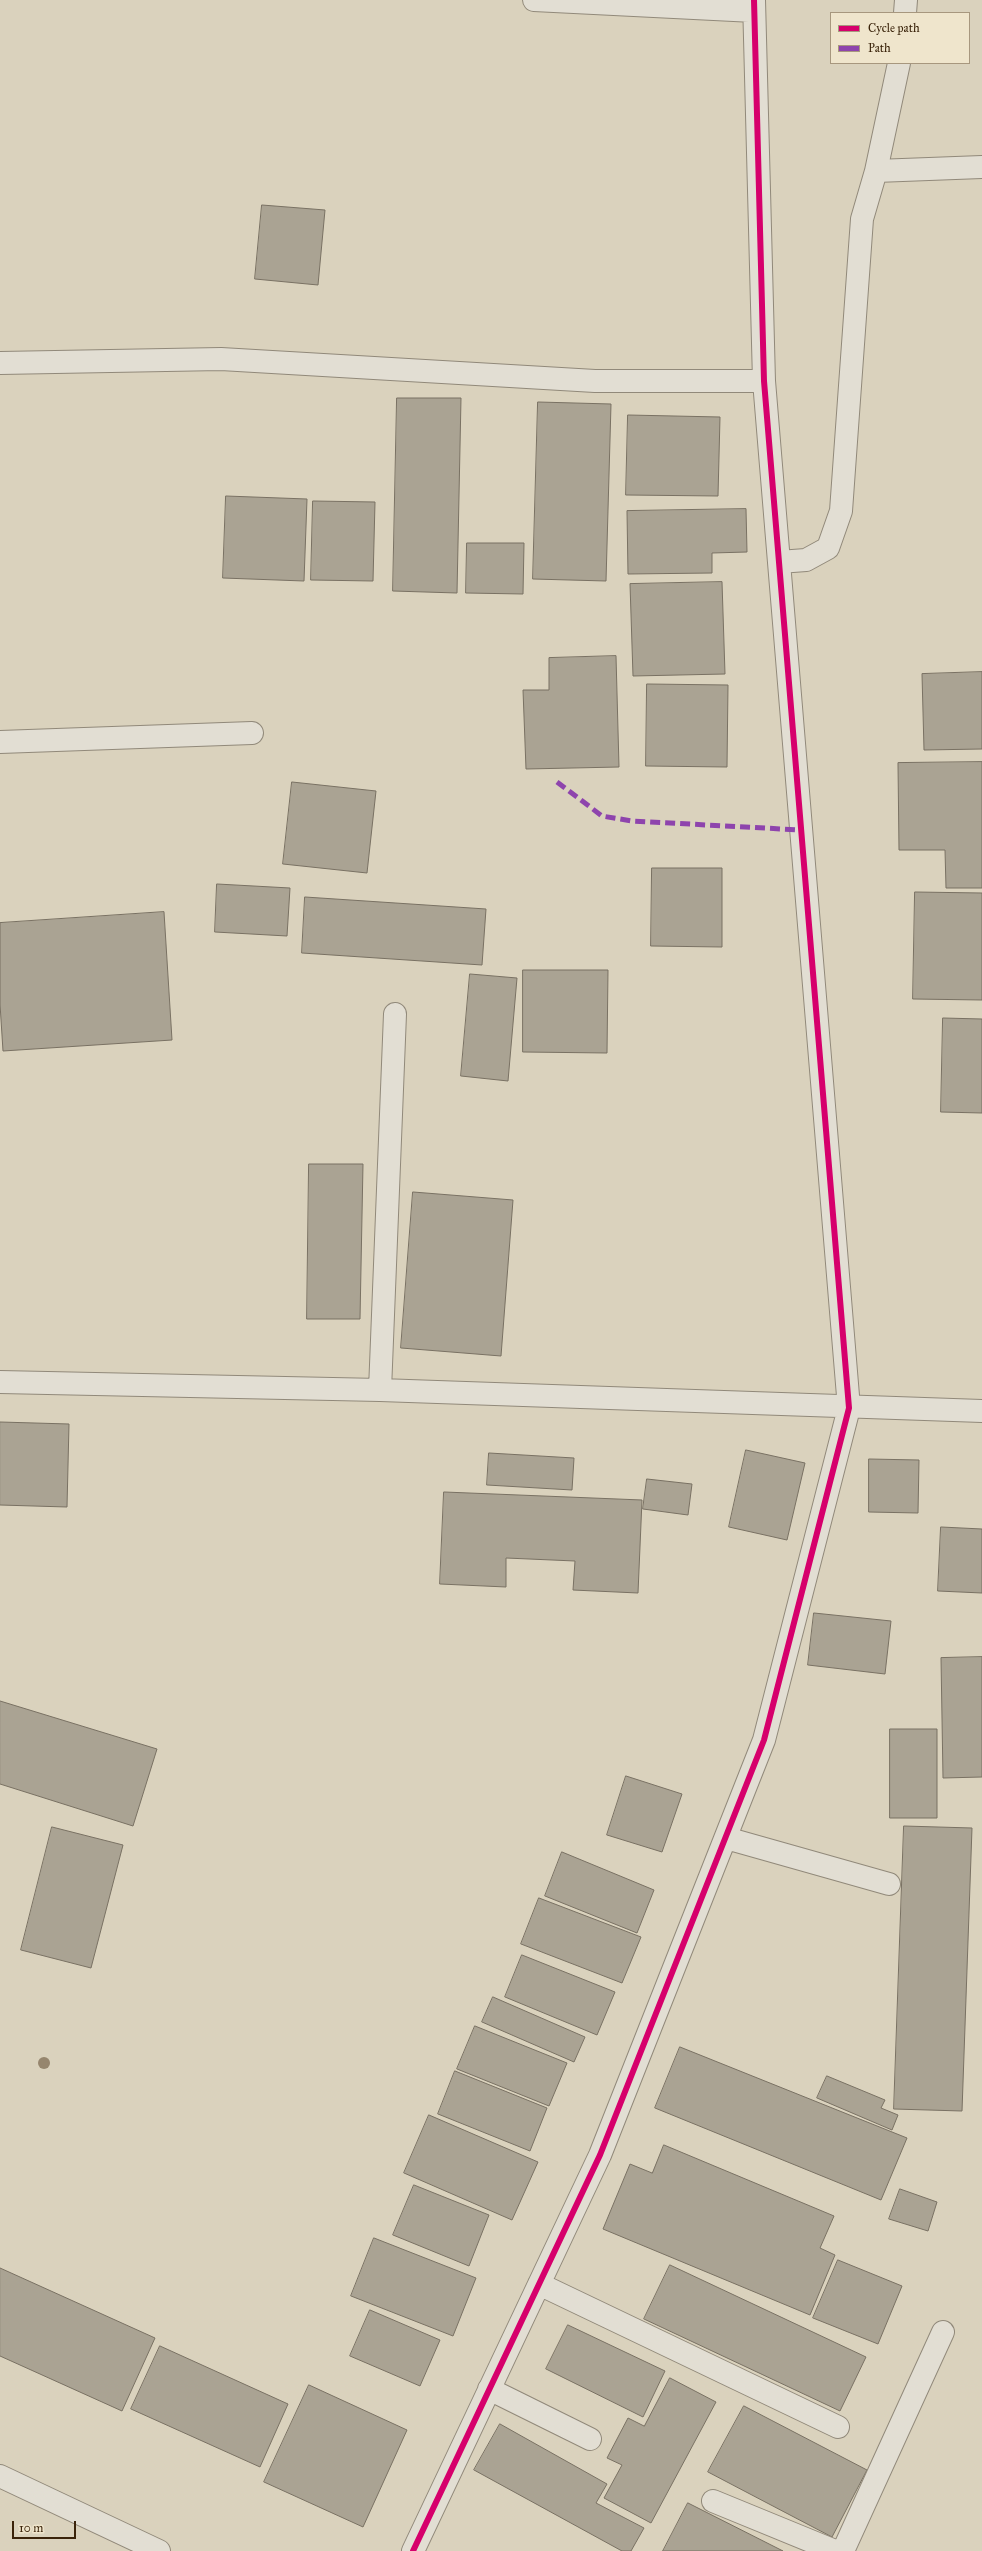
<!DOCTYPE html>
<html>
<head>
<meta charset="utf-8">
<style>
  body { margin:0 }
  #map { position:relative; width:982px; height:2551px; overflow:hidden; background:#dad2bd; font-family:"IM FELL Great Primer",serif }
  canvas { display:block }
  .legend { position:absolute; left:830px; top:12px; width:140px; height:52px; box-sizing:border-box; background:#efe5cc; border:1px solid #a7977e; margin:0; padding:5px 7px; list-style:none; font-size:12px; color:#3a230a }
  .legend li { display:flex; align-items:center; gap:8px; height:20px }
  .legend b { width:20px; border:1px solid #a7977e }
  .scale { position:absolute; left:12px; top:2521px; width:64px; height:18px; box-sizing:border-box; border:2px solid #3a230a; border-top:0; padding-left:5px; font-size:12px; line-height:14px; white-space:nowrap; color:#3a230a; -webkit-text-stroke:3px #efe5cc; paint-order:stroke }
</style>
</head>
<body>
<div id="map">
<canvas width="982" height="2551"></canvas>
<ul class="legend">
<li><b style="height:5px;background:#d6006c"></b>Cycle path</li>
<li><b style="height:5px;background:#8e44ad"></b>Path</li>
</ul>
<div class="scale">10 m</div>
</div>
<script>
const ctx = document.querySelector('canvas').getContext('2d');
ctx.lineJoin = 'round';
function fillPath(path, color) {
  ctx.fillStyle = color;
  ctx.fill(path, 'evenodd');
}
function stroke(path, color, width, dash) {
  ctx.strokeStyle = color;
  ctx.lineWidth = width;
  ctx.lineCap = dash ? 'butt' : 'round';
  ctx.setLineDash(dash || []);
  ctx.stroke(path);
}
const building = new Path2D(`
  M 262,205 L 325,210 L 318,285 L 255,279 Z
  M 397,398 L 461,398 L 457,593 L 393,591 Z
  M 538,402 L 611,404 L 606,581 L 533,579 Z
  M 628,415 L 720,417 L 718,496 L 626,495 Z
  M 226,496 L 307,499 L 304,581 L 223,578 Z
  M 313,501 L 375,502 L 373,581 L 311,580 Z
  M 746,509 L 747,552 L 712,553 L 712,573 L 628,574 L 627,511 Z
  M 467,543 L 524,543 L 523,594 L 466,593 Z
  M 722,582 L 725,674 L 633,676 L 630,584 Z
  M 616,656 L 619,767 L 526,769 L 523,690 L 549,690 L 549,658 Z
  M 982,672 L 982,749 L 924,750 L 922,674 Z
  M 647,684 L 728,685 L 727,767 L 646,766 Z
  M 982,762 L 982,888 L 946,888 L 945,850 L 899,850 L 898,763 Z
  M 292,782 L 376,791 L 367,873 L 283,864 Z
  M 652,868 L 722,868 L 722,947 L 651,946 Z
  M 217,884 L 290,888 L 287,936 L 215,932 Z
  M 915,892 L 982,893 L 982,1000 L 913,999 Z
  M 305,897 L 486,909 L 482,965 L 302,953 Z
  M 164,912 L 172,1040 L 3,1051 L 0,1004 L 0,923 Z
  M 523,970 L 608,970 L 607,1053 L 523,1052 Z
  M 470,974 L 517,978 L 508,1081 L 461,1076 Z
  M 943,1018 L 982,1019 L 982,1113 L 941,1112 Z
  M 309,1164 L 363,1164 L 360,1319 L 307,1319 Z
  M 413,1192 L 513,1200 L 501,1356 L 401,1348 Z
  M 0,1422 L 69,1424 L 67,1507 L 0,1505 Z
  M 746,1450 L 805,1463 L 787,1540 L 729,1527 Z
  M 489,1453 L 574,1458 L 572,1490 L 487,1485 Z
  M 869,1459 L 919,1460 L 918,1513 L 869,1512 Z
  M 647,1479 L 692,1484 L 688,1515 L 643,1509 Z
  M 444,1492 L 642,1500 L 638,1593 L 573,1590 L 575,1561 L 506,1558 L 506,1587 L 440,1584 Z
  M 941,1527 L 982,1529 L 982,1593 L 938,1591 Z
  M 814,1613 L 891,1621 L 885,1674 L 808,1665 Z
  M 982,1657 L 982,1777 L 943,1778 L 941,1658 Z
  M 0,1701 L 157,1749 L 133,1826 L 0,1784 Z
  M 890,1729 L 937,1729 L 937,1818 L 890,1818 Z
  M 626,1776 L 682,1794 L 662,1852 L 607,1835 Z
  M 904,1826 L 972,1828 L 962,2111 L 894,2109 Z
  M 52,1827 L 123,1845 L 91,1968 L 21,1950 Z
  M 562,1852 L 654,1890 L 637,1933 L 545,1896 Z
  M 539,1898 L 641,1937 L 622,1983 L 521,1944 Z
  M 522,1955 L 615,1992 L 597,2035 L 505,1997 Z
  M 493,1997 L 585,2037 L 574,2062 L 482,2022 Z
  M 475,2026 L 567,2063 L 549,2106 L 457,2069 Z
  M 680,2047 L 907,2138 L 881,2200 L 655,2108 Z
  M 455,2071 L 547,2108 L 530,2151 L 438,2114 Z
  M 827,2076 L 885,2100 L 881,2108 L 898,2115 L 892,2130 L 817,2098 Z
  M 429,2115 L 538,2162 L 512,2220 L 404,2173 Z
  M 664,2145 L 834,2216 L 820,2248 L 835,2255 L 810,2315 L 603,2229 L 630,2164 L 652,2173 Z
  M 414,2185 L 489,2215 L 469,2266 L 393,2235 Z
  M 900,2189 L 937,2202 L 928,2231 L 889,2219 Z
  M 374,2238 L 476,2278 L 453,2336 L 351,2296 Z
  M 838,2260 L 902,2286 L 878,2344 L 813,2318 Z
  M 670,2265 L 866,2357 L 840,2411 L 644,2319 Z
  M 0,2268 L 155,2338 L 122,2411 L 0,2356 Z
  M 370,2310 L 440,2340 L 420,2386 L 350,2356 Z
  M 568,2325 L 665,2371 L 643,2417 L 546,2369 Z
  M 160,2346 L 288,2404 L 260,2467 L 131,2409 Z
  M 670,2378 L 716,2402 L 651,2523 L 604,2498 L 622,2465 L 607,2458 L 628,2418 L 644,2426 Z
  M 309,2385 L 407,2430 L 363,2527 L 264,2482 Z
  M 744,2406 L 867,2470 L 832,2537 L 708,2472 Z
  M 500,2424 L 607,2484 L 596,2503 L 644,2528 L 631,2551 L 622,2551 L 474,2470 Z
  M 688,2503 L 783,2551 L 663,2551 Z`);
fillPath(building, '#aaa393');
stroke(building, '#797163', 1);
const minor = new Path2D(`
  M 534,0 L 754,11
  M 905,13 L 906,0
  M 876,171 L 982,167
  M 0,363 L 221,359 L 595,381 L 764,381
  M 779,562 L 806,560 L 828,548 L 841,511 L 862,219 L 876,171 L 899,63
  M 0,742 L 252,733
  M 0,1382 L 380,1390 L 982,1411
  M 380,1390 L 395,1014
  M 726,1838 L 889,1884
  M 539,2284 L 838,2427
  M 489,2389 L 590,2439
  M 0,2476 L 159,2551
  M 713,2501 L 835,2551
  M 413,2551 L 600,2155 L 764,1740 L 849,1408 L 764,381 L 754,0
  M 843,2551 L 943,2332`);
stroke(minor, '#91897a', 24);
stroke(minor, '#e2ded3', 22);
stroke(new Path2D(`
  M 557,782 L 602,816 L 632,821 L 801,830`), '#8e44ad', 5, [10, 5]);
stroke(new Path2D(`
  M 413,2551 L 600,2155 L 764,1740 L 849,1408 L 764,381 L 754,0`), '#d6006c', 6);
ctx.fillStyle = '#96866e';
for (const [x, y] of [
  [44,2063]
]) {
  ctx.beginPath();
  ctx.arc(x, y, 6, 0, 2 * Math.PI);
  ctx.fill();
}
</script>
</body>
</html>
